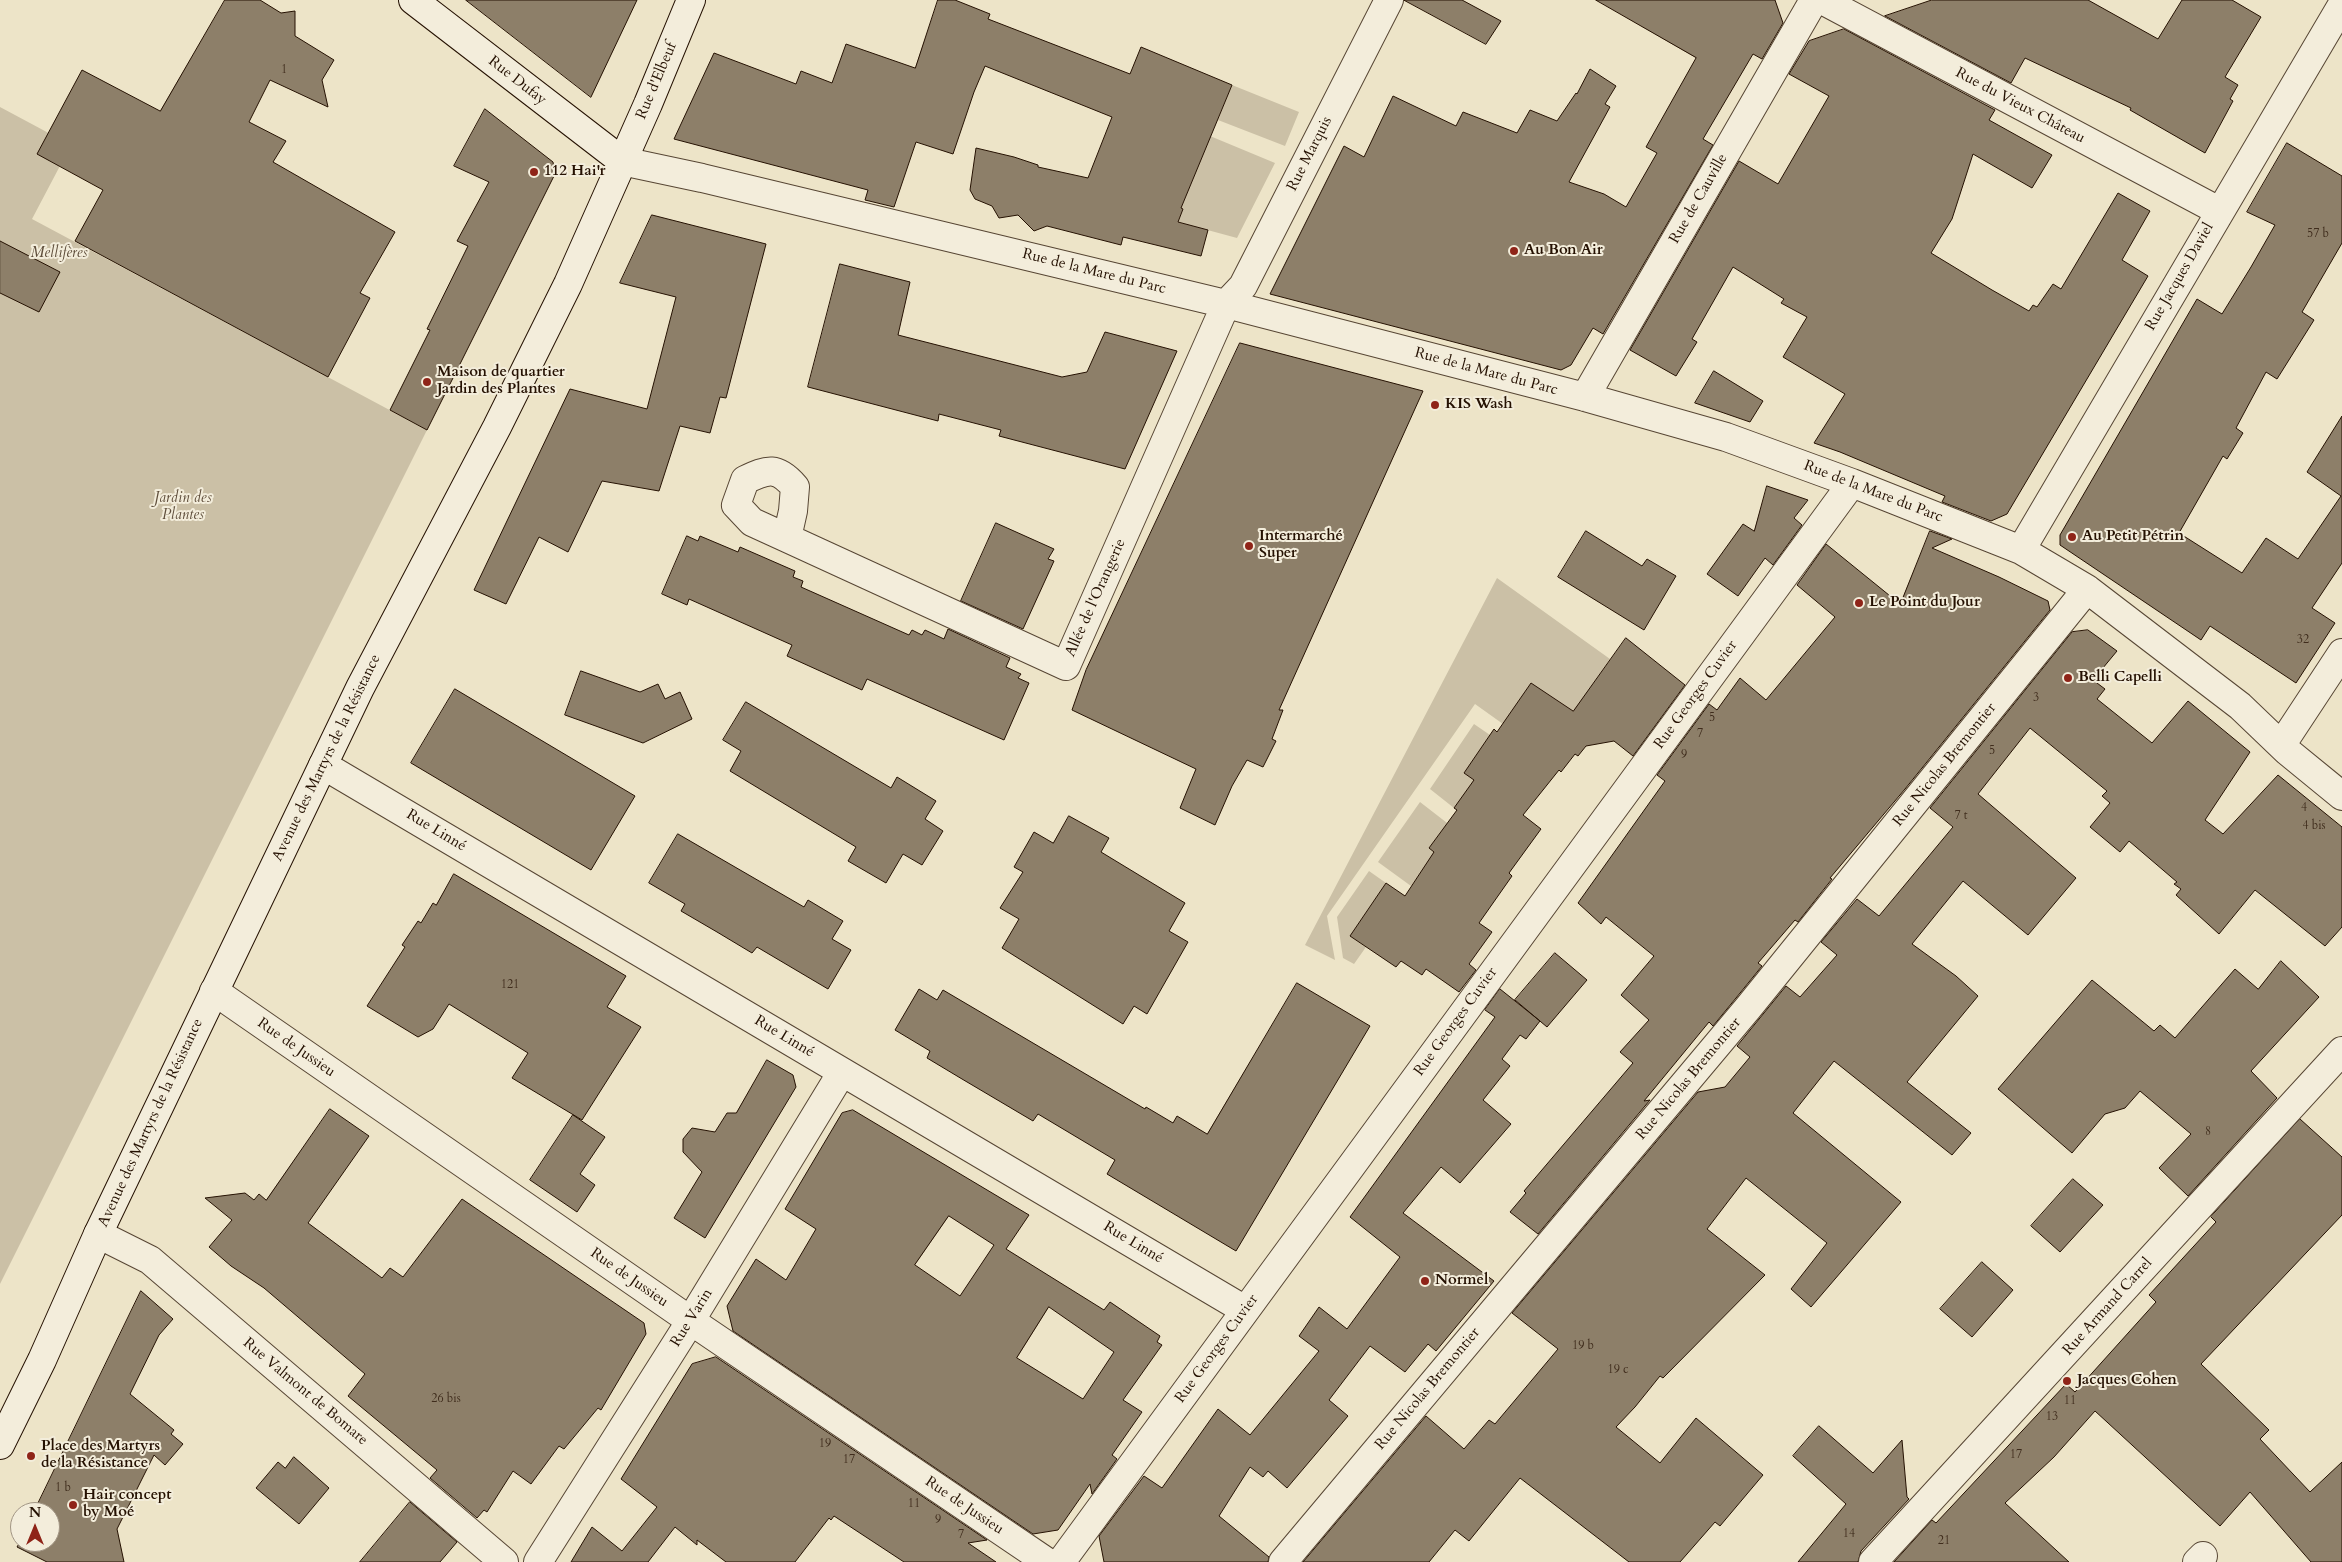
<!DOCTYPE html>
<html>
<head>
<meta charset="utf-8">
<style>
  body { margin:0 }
  #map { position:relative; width:2342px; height:1562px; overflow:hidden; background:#ede4c8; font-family:Cardo,serif }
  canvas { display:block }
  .north { position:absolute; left:10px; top:1502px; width:50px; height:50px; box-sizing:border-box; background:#f3eddb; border:1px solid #a19584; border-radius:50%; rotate:0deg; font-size:14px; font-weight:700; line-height:20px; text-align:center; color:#251102 }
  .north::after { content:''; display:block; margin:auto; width:18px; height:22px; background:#8f2418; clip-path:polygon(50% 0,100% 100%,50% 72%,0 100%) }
</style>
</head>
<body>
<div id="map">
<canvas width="2342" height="1562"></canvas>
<div class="north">N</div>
</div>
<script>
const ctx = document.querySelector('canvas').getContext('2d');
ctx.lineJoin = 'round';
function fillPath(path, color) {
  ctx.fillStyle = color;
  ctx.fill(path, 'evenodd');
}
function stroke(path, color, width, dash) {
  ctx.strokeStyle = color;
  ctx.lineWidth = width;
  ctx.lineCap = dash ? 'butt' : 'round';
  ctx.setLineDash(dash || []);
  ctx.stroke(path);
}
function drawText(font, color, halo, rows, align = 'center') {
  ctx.font = font + ' Cardo,serif';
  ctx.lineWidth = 4;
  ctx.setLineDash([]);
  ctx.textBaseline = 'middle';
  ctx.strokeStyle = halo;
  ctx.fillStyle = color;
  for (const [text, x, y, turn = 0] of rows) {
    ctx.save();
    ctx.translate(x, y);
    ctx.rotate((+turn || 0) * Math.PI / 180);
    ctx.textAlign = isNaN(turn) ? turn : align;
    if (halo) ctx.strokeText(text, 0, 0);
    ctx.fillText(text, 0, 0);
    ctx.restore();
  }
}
fillPath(new Path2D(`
  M 1232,85 L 1299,112 L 1285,146 L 1218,120 Z
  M 0,107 L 71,145 L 32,219 L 427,430 L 0,1284 Z
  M 1210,136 L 1275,163 L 1237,238 L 1178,222 L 1183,209 L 1181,208 Z
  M 1497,578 L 1610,659 L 1573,711 L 1531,683 L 1503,724 L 1475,704 L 1327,916 L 1335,960 L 1305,945 Z
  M 1474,724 L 1490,735 L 1464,773 L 1480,784 L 1463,797 L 1454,808 L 1430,789 Z
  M 1420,802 L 1451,826 L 1443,829 L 1429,848 L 1435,853 L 1411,886 L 1378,862 Z
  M 1369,871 L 1386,883 L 1350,936 L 1366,947 L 1354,964 L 1343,958 L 1337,917 Z`), '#cbc0a6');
const building = new Path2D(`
  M 225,0 L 260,0 L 281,13 L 295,11 L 295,36 L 334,60 L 322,80 L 328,107 L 270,80 L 249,122 L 286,141 L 273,162 L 395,232 L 360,293 L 370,298 L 328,377 L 75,241 L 103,190 L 37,154 L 82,70 L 160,111 Z
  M 466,0 L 637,0 L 591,97 Z
  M 938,0 L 955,0 L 990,14 L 988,19 L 1130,74 L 1141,47 L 1232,85 L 1181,208 L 1183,209 L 1178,222 L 1208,230 L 1201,256 L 1123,237 L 1121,245 L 1047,226 L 1034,231 L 1018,215 L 999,218 L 992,206 L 975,199 L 970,190 L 976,148 L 1014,157 L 1038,165 L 1038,167 L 1088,178 L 1112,117 L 985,66 L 974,92 L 953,154 L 916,142 L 894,207 L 865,200 L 868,190 L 674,139 L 714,53 L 796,84 L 801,71 L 832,83 L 846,44 L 915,68 Z
  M 1404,0 L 1462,0 L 1501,21 L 1486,44 Z
  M 1596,0 L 1775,0 L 1783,23 L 1762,59 L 1753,54 L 1703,139 L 1713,145 L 1603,334 L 1593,328 L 1571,365 L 1561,370 L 1270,294 L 1344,146 L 1364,157 L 1393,96 L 1456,126 L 1463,112 L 1517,133 L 1530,110 L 1557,121 L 1576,93 L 1577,94 L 1590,69 L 1616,86 L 1605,104 L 1610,107 L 1569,182 L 1604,194 L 1626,207 L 1657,153 L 1646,147 L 1696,58 Z
  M 1932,0 L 2088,0 L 2158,39 L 2182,0 L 2232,0 L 2261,17 L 2225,77 L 2238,85 L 2230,99 L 2233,101 L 2205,153 L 2130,110 L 2131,108 L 2025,58 L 2011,83 L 1885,16 Z
  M 1844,29 L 1995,110 L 1989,120 L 2052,155 L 2032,188 L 1973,154 L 1952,219 L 1931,253 L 1992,290 L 2029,311 L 2033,305 L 2037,307 L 2053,284 L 2061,289 L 2118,193 L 2150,211 L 2122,260 L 2148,276 L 2007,514 L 1991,521 L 1942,502 L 1945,496 L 1840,452 L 1814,443 L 1845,394 L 1783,357 L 1807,317 L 1781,303 L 1784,299 L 1733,267 L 1692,339 L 1697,342 L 1676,376 L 1630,350 L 1739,161 L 1778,184 L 1829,96 L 1789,74 L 1809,41 Z
  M 485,109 L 553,162 L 555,174 L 427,430 L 390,410 L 430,330 L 427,329 L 468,246 L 457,241 L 489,182 L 454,166 Z
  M 2287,143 L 2342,176 L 2342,243 L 2302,312 L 2314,320 L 2277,379 L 2266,372 L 2236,428 L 2243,433 L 2227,459 L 2223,456 L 2179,533 L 2242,573 L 2266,538 L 2298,559 L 2341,496 L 2307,472 L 2342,416 L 2342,563 L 2312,608 L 2335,623 L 2296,683 L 2210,626 L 2201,640 L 2060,545 L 2060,535 L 2197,299 L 2222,314 L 2251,267 L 2275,225 L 2247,212 Z
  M 652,215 L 766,244 L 726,398 L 720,397 L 710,433 L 680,426 L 659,491 L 602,481 L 568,552 L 539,537 L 506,604 L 474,590 L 570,389 L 647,409 L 676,297 L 620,283 Z
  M 0,241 L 60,272 L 39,312 L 0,293 Z
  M 840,264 L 910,282 L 898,335 L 1062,377 L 1087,372 L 1105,332 L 1177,351 L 1125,469 L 999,436 L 1001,430 L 939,414 L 938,421 L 808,387 Z
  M 1240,343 L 1423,391 L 1279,710 L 1283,710 L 1272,739 L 1276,741 L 1263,767 L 1247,760 L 1232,786 L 1215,825 L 1180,808 L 1196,769 L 1072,710 L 1086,670 Z
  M 1714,371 L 1763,401 L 1750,422 L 1695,403 Z
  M 1767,486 L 1808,500 L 1794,518 L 1802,525 L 1773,565 L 1765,558 L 1738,596 L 1707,574 L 1743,524 L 1754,531 Z
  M 996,523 L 1054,549 L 1048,559 L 1054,561 L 1023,629 L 961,601 Z
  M 1586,531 L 1642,566 L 1647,559 L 1676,576 L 1644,630 L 1558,577 Z
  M 1930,531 L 1952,539 L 1932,548 L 1999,577 L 2048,601 L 2050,610 L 1905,789 L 1830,878 L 1832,879 L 1798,922 L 1795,920 L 1758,963 L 1762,966 L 1736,998 L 1713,1026 L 1709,1022 L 1644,1101 L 1650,1100 L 1538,1234 L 1510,1212 L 1526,1193 L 1524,1191 L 1633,1063 L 1620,1052 L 1649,1020 L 1621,995 L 1654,956 L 1606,917 L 1601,924 L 1578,903 L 1665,781 L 1657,775 L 1709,704 L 1717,710 L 1740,678 L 1766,700 L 1835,617 L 1797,585 L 1826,544 L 1900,604 Z
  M 687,536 L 698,541 L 700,536 L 738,552 L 740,547 L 795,571 L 793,577 L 803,581 L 801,587 L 909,635 L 912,630 L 922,635 L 925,630 L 944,639 L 948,629 L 1010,658 L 1006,667 L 1021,674 L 1018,678 L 1029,683 L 1004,740 L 867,679 L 862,690 L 787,656 L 792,645 L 689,599 L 687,605 L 662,594 Z
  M 2088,630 L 2117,651 L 2093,680 L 2105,689 L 2097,699 L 2152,743 L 2188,701 L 2250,752 L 2205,820 L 2223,834 L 2278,775 L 2342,827 L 2342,927 L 2325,946 L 2255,890 L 2219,934 L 2176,895 L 2181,889 L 2174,884 L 2177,882 L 2129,841 L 2120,852 L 2090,827 L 2110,803 L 2102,796 L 2107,791 L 2030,728 L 1978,794 L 2076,878 L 2028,935 L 1963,881 L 1912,944 L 1956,976 L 1978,996 L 1907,1082 L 1971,1133 L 1952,1155 L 1834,1061 L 1793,1113 L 1901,1202 L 1811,1307 L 1791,1289 L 1827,1243 L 1746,1178 L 1707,1229 L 1765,1275 L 1663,1378 L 1660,1376 L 1635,1407 L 1616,1427 L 1660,1463 L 1696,1418 L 1763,1475 L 1720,1526 L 1715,1522 L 1680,1562 L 1629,1562 L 1520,1478 L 1469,1541 L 1455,1530 L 1429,1562 L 1303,1562 L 1426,1416 L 1464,1449 L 1489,1420 L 1495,1424 L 1558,1349 L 1512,1313 L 1698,1092 L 1725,1087 L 1750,1057 L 1737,1046 L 1786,986 L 1800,997 L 1837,955 L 1821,942 L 1857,899 L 1879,916 L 1953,827 L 1930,808 L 2072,632 Z
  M 1626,638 L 1685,685 L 1633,756 L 1614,741 L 1586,746 L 1578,756 L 1575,754 L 1561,772 L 1559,770 L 1523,815 L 1541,829 L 1509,873 L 1512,876 L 1479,923 L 1492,932 L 1469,964 L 1476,970 L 1459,992 L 1426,969 L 1422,975 L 1401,961 L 1396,967 L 1350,936 L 1386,883 L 1405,896 L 1434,852 L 1429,848 L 1457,810 L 1454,808 L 1474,780 L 1464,773 L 1494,729 L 1497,732 L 1531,683 L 1573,711 Z
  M 581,671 L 640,692 L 658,684 L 665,699 L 680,692 L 692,719 L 643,743 L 565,715 Z
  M 455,689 L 635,796 L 591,870 L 411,763 Z
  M 746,702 L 891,788 L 897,777 L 936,801 L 925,819 L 943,831 L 922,865 L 903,854 L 886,883 L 848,861 L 856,847 L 730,771 L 741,751 L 723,740 Z
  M 1069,816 L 1109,838 L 1101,852 L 1185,903 L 1169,931 L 1188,942 L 1147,1014 L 1134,1006 L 1123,1024 L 1002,948 L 1019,919 L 1000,908 L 1023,872 L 1014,867 L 1034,832 L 1053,843 Z
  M 678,834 L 804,907 L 808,900 L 843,921 L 832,939 L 851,950 L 828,989 L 757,947 L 752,953 L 717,932 L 681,911 L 685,904 L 649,883 Z
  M 454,874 L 626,976 L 607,1007 L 641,1027 L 582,1120 L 512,1078 L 528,1053 L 449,1004 L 433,1029 L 418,1037 L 367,1006 L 405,947 L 402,945 L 418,921 L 421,923 L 433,903 L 436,905 Z
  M 1555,953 L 1587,980 L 1547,1027 L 1515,1000 Z
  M 2281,961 L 2319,997 L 2251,1071 L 2277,1098 L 2188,1196 L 2159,1168 L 2191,1134 L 2140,1091 L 2125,1108 L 2105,1114 L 2072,1153 L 1998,1089 L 2092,980 L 2154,1031 L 2160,1025 L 2175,1038 L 2235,969 L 2258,989 Z
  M 1297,983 L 1370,1026 L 1236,1251 L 1107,1174 L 1115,1160 L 1038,1114 L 1033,1121 L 962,1079 L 927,1058 L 930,1051 L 895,1030 L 919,989 L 937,1000 L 943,990 L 1145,1109 L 1146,1107 L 1173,1123 L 1177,1116 L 1207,1134 Z
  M 1500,989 L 1540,1021 L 1526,1039 L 1520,1035 L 1502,1059 L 1510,1066 L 1483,1100 L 1511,1124 L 1460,1183 L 1441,1167 L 1403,1213 L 1494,1281 L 1436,1351 L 1428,1344 L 1405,1372 L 1370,1346 L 1329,1400 L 1348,1416 L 1287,1488 L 1268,1471 L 1263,1477 L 1250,1467 L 1219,1516 L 1269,1557 L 1268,1562 L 1104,1562 L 1099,1536 L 1144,1476 L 1162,1488 L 1218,1409 L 1250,1435 L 1319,1351 L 1299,1336 L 1319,1307 L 1347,1329 L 1400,1257 L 1350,1217 L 1495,1017 L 1485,1010 Z
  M 767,1060 L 793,1075 L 796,1087 L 705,1238 L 674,1218 L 702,1172 L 683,1152 L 683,1139 L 692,1128 L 715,1132 L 727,1113 L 736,1113 Z
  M 330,1109 L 369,1136 L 308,1223 L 382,1278 L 390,1268 L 403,1277 L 462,1199 L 644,1323 L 646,1334 L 601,1410 L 598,1408 L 564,1449 L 559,1446 L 531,1484 L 513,1471 L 487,1512 L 484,1510 L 477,1518 L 430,1478 L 437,1470 L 348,1396 L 365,1374 L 264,1288 L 231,1266 L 209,1247 L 232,1220 L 205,1198 L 245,1193 L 254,1200 L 259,1194 L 266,1200 Z
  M 853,1110 L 1029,1215 L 1006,1249 L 1104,1310 L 1110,1302 L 1160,1336 L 1157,1342 L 1162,1345 L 1123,1400 L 1142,1412 L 1112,1455 L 1117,1459 L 1092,1494 L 1090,1484 L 1058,1530 L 1033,1534 L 733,1331 L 727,1306 L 756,1259 L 786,1280 L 816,1229 L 785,1209 L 842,1113 ZM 949,1216 L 994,1245 L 960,1296 L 915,1265 ZM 1049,1307 L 1114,1352 L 1083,1399 L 1017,1358 Z
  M 573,1115 L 605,1137 L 580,1174 L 595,1185 L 577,1212 L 530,1180 Z
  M 2300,1119 L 2342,1157 L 2342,1215 L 2201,1364 L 2269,1430 L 2260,1439 L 2310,1492 L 2342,1462 L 2342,1562 L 2311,1562 L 2250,1492 L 2220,1526 L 2095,1411 L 2054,1457 L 2005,1503 L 2069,1562 L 1894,1562 L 1932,1520 L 1936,1523 L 2066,1384 L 2075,1392 L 2156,1302 L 2149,1295 L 2216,1222 L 2211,1217 Z
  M 2073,1179 L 2103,1205 L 2060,1252 L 2031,1226 Z
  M 1982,1262 L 2013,1290 L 1972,1337 L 1940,1309 Z
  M 141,1291 L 173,1319 L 159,1335 L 130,1394 L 174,1430 L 171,1434 L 183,1444 L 165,1465 L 154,1455 L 117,1529 L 124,1562 L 47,1562 L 17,1547 L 20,1542 L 50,1542 L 50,1512 L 34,1512 Z
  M 716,1357 L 987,1540 L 968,1543 L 996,1562 L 904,1562 L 834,1516 L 831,1520 L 829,1518 L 795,1562 L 726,1562 L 697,1540 L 697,1545 L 675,1527 L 648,1562 L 571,1562 L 592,1527 L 622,1551 L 657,1507 L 621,1479 L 692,1364 Z
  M 1819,1426 L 1873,1473 L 1902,1440 L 1907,1497 L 1909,1499 L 1861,1551 L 1858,1562 L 1798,1562 L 1846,1504 L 1793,1456 Z
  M 294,1457 L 329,1488 L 299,1524 L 256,1488 L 278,1462 L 285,1468 Z
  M 410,1502 L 457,1542 L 440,1562 L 360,1562 Z`);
fillPath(building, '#8d7f69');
stroke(building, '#251102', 1);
const street = new Path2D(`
  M 1822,0 L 2219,211
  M 622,161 L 702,178 L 1226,304 L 1585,397 L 1726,437 L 1852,483 L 2021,550 L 2087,589 L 2240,706 L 2287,751 L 2342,796
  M 1585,397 L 1814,0
  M 787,538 L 793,511 L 795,487 C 777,466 768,469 745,480 L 736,505 L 752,522 L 787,538 L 1066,666 L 1226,304 L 1243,286 L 1389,0
  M 2021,550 L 2342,5
  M 2282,744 L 2342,653
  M 323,765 L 1245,1310
  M 214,991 L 691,1321 L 1047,1562
  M 98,1234 L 150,1260 L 504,1562
  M 538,1562 L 683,1333 L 842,1072
  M 1061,1562 L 1852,483
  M 1283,1562 L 1748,1008 L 2087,589
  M 1873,1562 L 2342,1051
  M 2197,1562 L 2203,1556`);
const secondary = new Path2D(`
  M 413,0 L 622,161
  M 0,1445 L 42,1360 L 98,1234 L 360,688 L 497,427 L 568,284 L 648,104 L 691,0`);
stroke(street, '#574634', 30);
stroke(secondary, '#251102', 30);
stroke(street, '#f3eddb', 28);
stroke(secondary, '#f3eddb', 28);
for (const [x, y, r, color] of [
  [534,172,5,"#8f2418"],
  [1514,251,5,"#8f2418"],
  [427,382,5,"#8f2418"],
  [1435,405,5,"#8f2418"],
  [2072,537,5,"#8f2418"],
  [1249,546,5,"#8f2418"],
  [1859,603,5,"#8f2418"],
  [2068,678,5,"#8f2418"],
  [1425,1281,5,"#8f2418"],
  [2067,1381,5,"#8f2418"],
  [31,1456,5,"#8f2418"],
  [73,1505,5,"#8f2418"]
]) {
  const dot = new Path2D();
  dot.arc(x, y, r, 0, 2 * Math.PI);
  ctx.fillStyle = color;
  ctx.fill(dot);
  stroke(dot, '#f3eddb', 2);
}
drawText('12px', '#3f2c1c', null, [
  ["1",284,70],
  ["57 b",2318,234],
  ["32",2303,640],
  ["3",2036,698],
  ["5",1712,718],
  ["7",1700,734],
  ["5",1992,751],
  ["9",1684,755],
  ["4",2304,808],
  ["7 t",1961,816],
  ["4 bis",2314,826],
  ["121",510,985],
  ["8",2208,1132],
  ["19 b",1583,1346],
  ["19 c",1618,1370],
  ["26 bis",446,1399],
  ["11",2070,1401],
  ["13",2052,1417],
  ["19",825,1444],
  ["17",2016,1455],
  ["17",849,1460],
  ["1 b",63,1488],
  ["11",914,1504],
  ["9",938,1520],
  ["14",1849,1534],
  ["7",961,1535],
  ["21",1944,1541]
]);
drawText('15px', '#251102', '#f3eddb', [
  ["Rue Dufay",517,81,38],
  ["Rue d'Elbeuf",657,81,-67],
  ["Rue du Vieux Château",2020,106,28],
  ["Rue Marquis",1310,154,-63],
  ["Rue de Cauville",1699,199,-60],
  ["Rue de la Mare du Parc",1094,272,14],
  ["Rue Jacques Daviel",2180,277,-60],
  ["Rue de la Mare du Parc",1486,372,15],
  ["Rue de la Mare du Parc",1873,492,21],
  ["Allée de l'Orangerie",1096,598,-66],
  ["Rue Georges Cuvier",1696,695,-54],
  ["Avenue des Martyrs de la Résistance",327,758,-64],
  ["Rue Nicolas Bremontier",1945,765,-51],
  ["Rue Linné",436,831,31],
  ["Rue Georges Cuvier",1456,1022,-54],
  ["Rue Linné",784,1037,31],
  ["Rue de Jussieu",296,1048,35],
  ["Rue Nicolas Bremontier",1689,1079,-50],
  ["Avenue des Martyrs de la Résistance",151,1123,-65],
  ["Rue Linné",1133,1243,31],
  ["Rue de Jussieu",629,1278,35],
  ["Rue Armand Carrel",2108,1307,-48],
  ["Rue Varin",692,1318,-58],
  ["Rue Georges Cuvier",1217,1349,-54],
  ["Rue Nicolas Bremontier",1428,1389,-50],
  ["Rue Valmont de Bomare",305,1392,40],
  ["Rue de Jussieu",964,1506,34]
]);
drawText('bold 15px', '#251102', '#f3eddb', [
  ["112 Hai'r",544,172],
  ["Au Bon Air",1524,251],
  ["Maison de quartier",437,373],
  ["Jardin des Plantes",437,390],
  ["KIS Wash",1445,405],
  ["Intermarché",1259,537],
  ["Super",1259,554],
  ["Au Petit Pétrin",2082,537],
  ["Le Point du Jour",1869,603],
  ["Belli Capelli",2078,678],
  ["Normel",1435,1281],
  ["Jacques Cohen",2077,1381],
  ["Place des Martyrs",41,1447],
  ["de la Résistance",41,1464],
  ["Hair concept",83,1496],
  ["by Moé",83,1513]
], 'left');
drawText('italic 15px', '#5f4e3b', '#f3eddb', [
  ["Mellifères",59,254],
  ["Jardin des",183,499],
  ["Plantes",183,516]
]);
</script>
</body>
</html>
